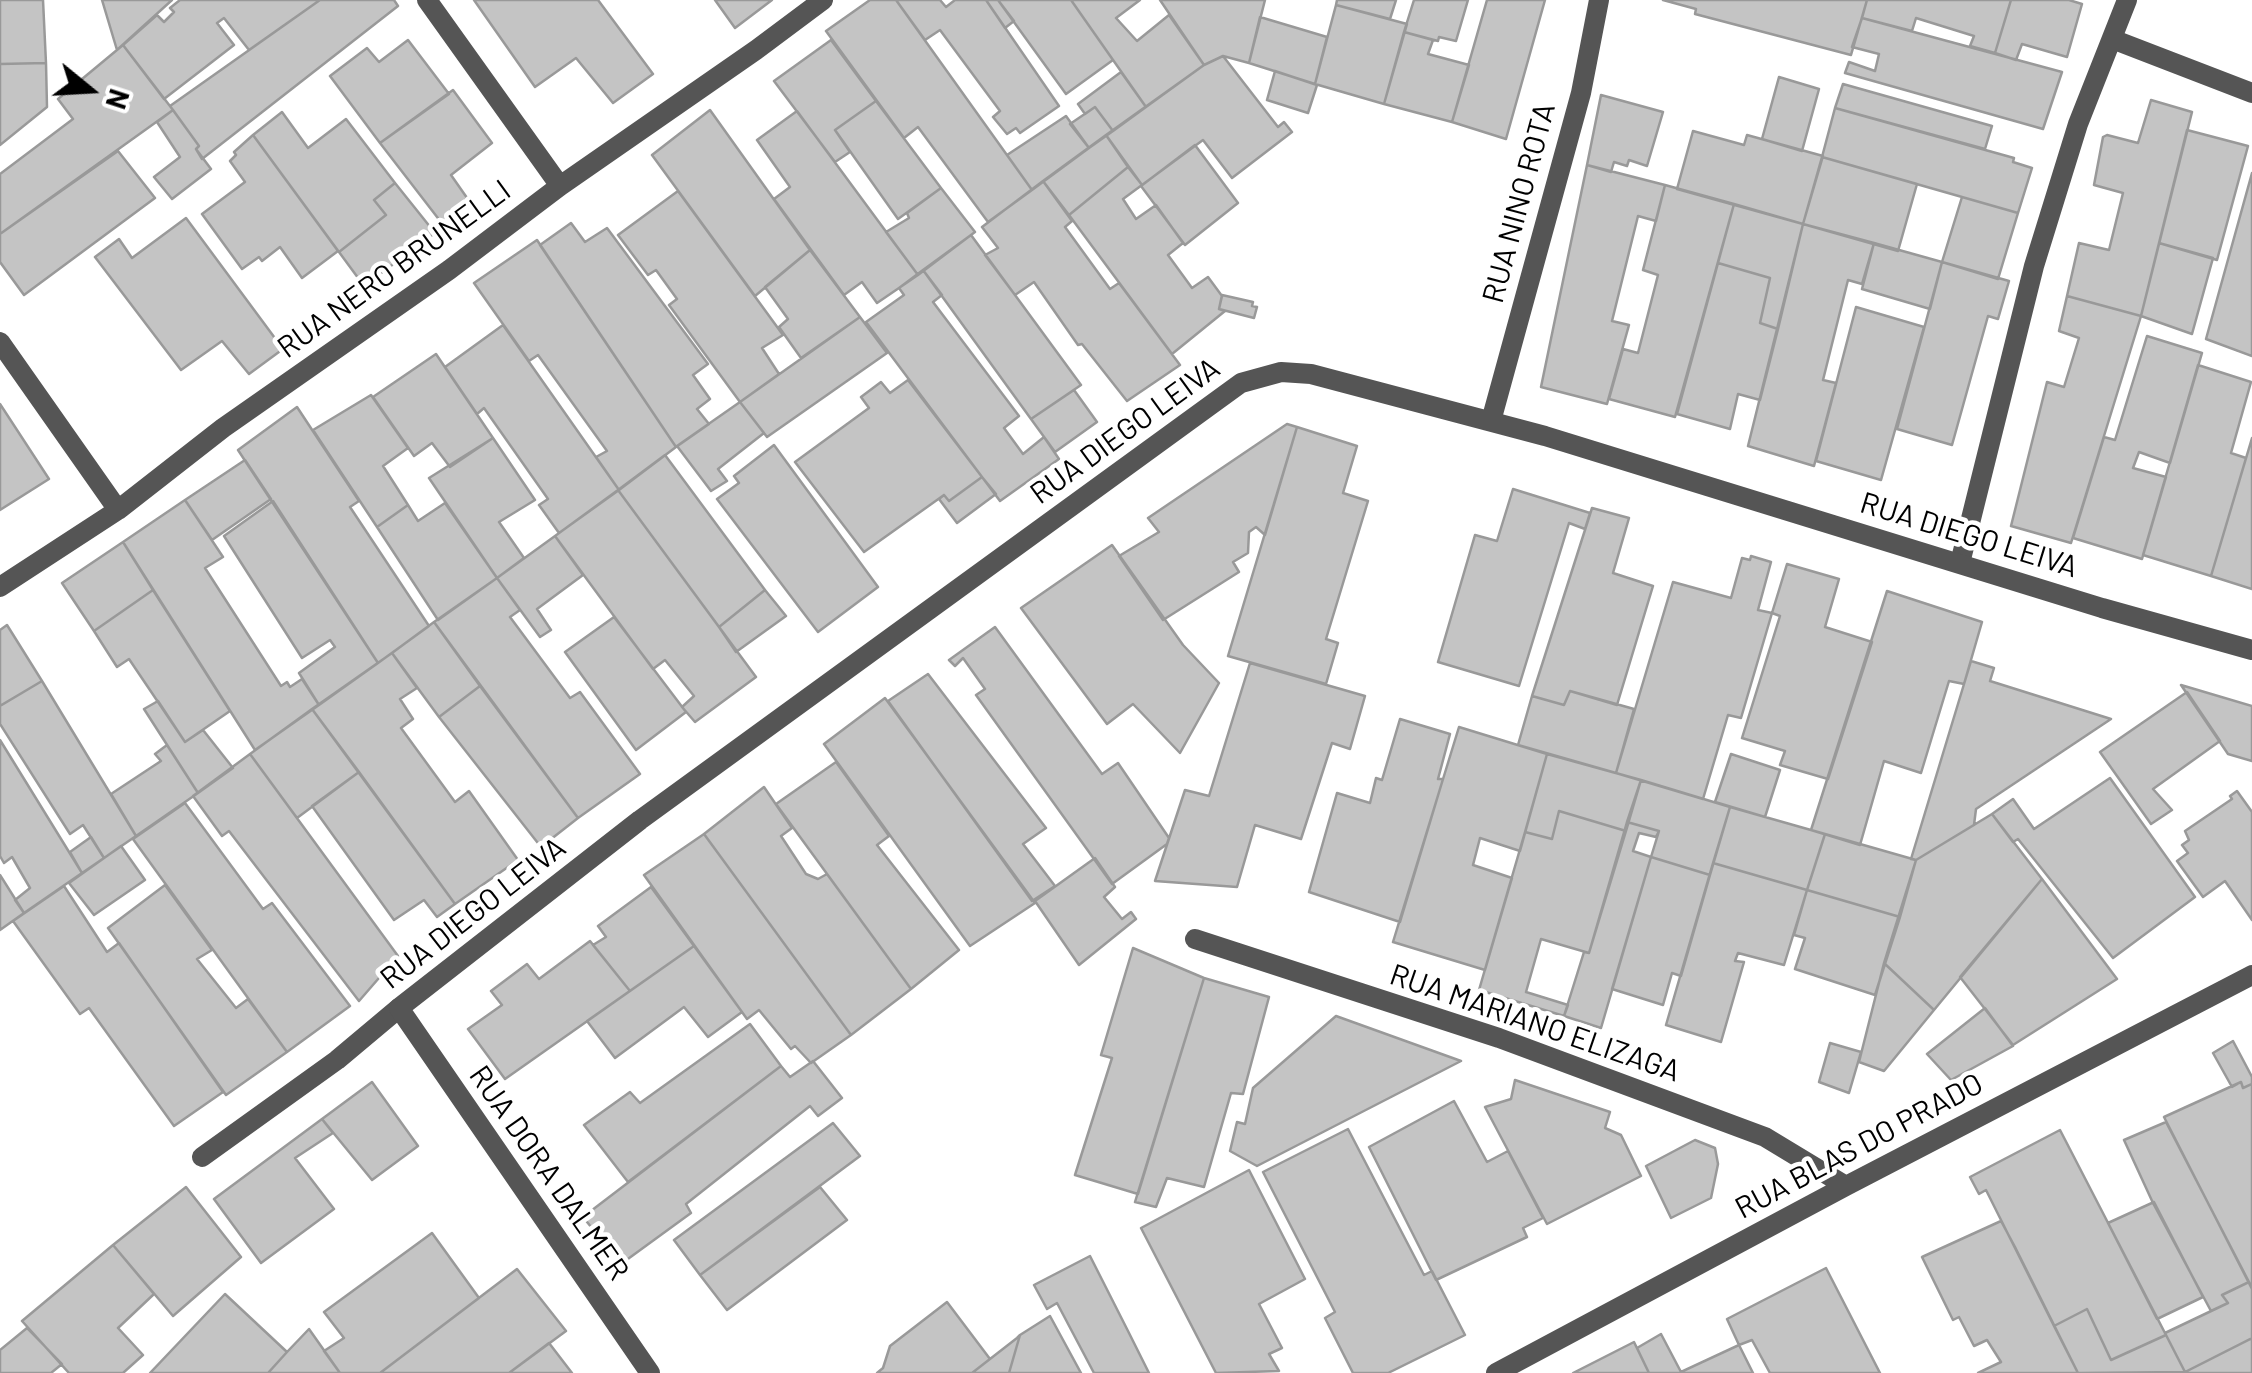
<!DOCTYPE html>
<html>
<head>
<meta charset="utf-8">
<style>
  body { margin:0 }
  #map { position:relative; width:2252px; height:1373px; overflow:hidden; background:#fff; font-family:Barlow,sans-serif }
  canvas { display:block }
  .north { position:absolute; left:40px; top:40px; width:100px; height:100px; -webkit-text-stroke:8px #fff; paint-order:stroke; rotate:108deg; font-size:28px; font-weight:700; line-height:40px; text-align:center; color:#000 }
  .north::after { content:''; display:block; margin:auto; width:35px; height:45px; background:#000; clip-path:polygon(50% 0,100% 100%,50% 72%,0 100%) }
</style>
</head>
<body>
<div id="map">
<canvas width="2252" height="1373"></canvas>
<div class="north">N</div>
</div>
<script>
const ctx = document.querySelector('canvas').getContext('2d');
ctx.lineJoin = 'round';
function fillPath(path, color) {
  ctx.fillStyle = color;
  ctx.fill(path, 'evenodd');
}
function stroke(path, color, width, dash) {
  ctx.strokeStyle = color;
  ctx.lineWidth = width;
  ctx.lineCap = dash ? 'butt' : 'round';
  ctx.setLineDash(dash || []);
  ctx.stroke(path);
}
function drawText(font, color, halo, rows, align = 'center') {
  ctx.font = font + ' Barlow,sans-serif';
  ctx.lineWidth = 9;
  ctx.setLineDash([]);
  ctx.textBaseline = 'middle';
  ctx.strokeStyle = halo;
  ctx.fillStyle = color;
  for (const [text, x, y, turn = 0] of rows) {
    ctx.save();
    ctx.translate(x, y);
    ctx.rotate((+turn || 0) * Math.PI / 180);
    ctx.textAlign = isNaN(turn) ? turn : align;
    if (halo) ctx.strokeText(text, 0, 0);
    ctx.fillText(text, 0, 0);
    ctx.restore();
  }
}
const building = new Path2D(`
  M 0,0 L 43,0 L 46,63 L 0,64 Z
  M 102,0 L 172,0 L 117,50 Z
  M 180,0 L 320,0 L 249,50 L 224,18 L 217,23 L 234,45 L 164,99 L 123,45 L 157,15 L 164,22 L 174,12 L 170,8 Z
  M 320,0 L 394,0 L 398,6 L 202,159 L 196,149 L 199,146 L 170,106 Z
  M 474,0 L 598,0 L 653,74 L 613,103 L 576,58 L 535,87 Z
  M 715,0 L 772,0 L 735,28 Z
  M 870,0 L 896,0 L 1032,190 L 988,222 L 918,127 L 904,138 L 826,31 Z
  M 896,0 L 940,0 L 946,7 L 955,0 L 986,0 L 1059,106 L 1020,133 L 1016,128 L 1007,134 L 993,117 L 1000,111 L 940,30 L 925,40 Z
  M 986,0 L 998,0 L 1014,21 L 1005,28 Z
  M 998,0 L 1071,0 L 1113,60 L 1066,94 Z
  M 1071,0 L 1140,0 L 1116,18 L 1137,41 L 1169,15 L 1204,65 L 1146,107 Z
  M 1160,0 L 1265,0 L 1249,63 L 1223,56 L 1204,65 Z
  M 1337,0 L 1396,0 L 1390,19 L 1336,5 Z
  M 1414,0 L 1468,0 L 1456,41 L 1439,37 L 1438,41 L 1404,32 Z
  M 1487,0 L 1545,0 L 1506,139 L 1452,122 Z
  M 1663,0 L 1867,0 L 1851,55 L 1695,14 L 1696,9 Z
  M 1867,0 L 2011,0 L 1995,53 L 1970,46 L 1974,36 L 1916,18 L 1912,31 L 1862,18 Z
  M 2011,0 L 2069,0 L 2082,4 L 2067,57 L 2022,44 L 2016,60 L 1995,53 Z
  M 1336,5 L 1407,24 L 1384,104 L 1315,84 Z
  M 1260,17 L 1327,37 L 1315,84 L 1249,63 Z
  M 1862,18 L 2062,72 L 2043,129 L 1845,73 L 1849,62 L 1875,71 L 1879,54 L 1852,47 Z
  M 1404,32 L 1433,40 L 1428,54 L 1469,65 L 1452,122 L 1384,104 Z
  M 408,40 L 449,94 L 380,143 L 330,76 L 367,48 L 379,62 Z
  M 831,40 L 876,101 L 835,130 L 850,152 L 835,162 L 774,81 Z
  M 123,45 L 173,110 L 0,234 L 0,174 L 73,119 L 58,99 Z
  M 1223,56 L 1278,127 L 1284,122 L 1292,132 L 1232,178 L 1203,140 L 1142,185 L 1106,135 L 1204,65 Z
  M 46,63 L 47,107 L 0,145 L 0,64 Z
  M 1275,71 L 1317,85 L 1308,113 L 1267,100 Z
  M 1121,72 L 1146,107 L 1113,131 L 1095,107 L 1085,114 L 1078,104 Z
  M 1779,77 L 1819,89 L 1802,151 L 1762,139 Z
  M 1843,84 L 1992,126 L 1985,149 L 1835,108 Z
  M 453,90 L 492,143 L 451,175 L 472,205 L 444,226 L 380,143 Z
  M 1601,95 L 1663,112 L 1647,166 L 1629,160 L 1627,166 L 1614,162 L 1611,172 L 1587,165 Z
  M 2151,100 L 2192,112 L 2141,316 L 2067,296 L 2079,243 L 2109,250 L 2123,193 L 2094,185 L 2103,137 L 2107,135 L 2138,143 Z
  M 876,101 L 941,188 L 898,219 L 835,130 Z
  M 1095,107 L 1113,131 L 1089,148 L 1070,124 Z
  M 1835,108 L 2014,158 L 2013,162 L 2032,168 L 2018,213 L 1822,157 Z
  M 173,110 L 199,146 L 196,149 L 211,169 L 172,199 L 154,177 L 180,157 L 157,122 Z
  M 710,110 L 810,250 L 755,296 L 652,155 Z
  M 797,111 L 918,275 L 877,303 L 862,282 L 844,295 L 774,199 L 790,187 L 757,140 Z
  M 282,112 L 308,148 L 346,119 L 395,183 L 374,200 L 386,215 L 339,252 L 253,135 Z
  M 1066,116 L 1089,148 L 1032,190 L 1007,155 Z
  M 2187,130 L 2248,146 L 2217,260 L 2159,243 Z
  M 1693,131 L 1744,145 L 1747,135 L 1823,156 L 1803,224 L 1677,189 Z
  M 253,135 L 338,251 L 302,278 L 280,247 L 262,261 L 259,257 L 242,269 L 202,214 L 245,182 L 230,161 L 236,155 L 234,152 Z
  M 1106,135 L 1128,167 L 1069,215 L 1043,181 Z
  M 1195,145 L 1238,203 L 1185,245 L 1141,186 Z
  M 118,151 L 155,198 L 24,295 L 0,262 L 0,234 Z
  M 1822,157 L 1917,184 L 1898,251 L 1803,224 Z
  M 1587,165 L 1665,185 L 1656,221 L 1638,216 L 1612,321 L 1629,325 L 1607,404 L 1541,387 Z
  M 1128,167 L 1142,185 L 1123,199 L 1136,219 L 1156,205 L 1183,243 L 1168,255 L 1192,288 L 1208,277 L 1222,296 L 1219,309 L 1225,311 L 1172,354 L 1069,215 Z
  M 2252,173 L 2252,356 L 2206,339 Z
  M 1043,181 L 1072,221 L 1065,227 L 1110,289 L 1119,283 L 1180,365 L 1127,401 L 1082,344 L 1078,345 L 1034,282 L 1015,295 L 985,255 L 998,248 L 982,227 Z
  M 395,183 L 435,233 L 364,286 L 339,252 L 386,215 L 374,200 Z
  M 1665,185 L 1734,204 L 1675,417 L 1609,399 L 1623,349 L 1638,353 L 1658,275 L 1643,270 Z
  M 941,188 L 975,232 L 918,275 L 886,232 L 909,218 L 907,213 Z
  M 678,191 L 783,335 L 762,348 L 779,374 L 740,402 L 669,305 L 677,299 L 656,270 L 648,275 L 618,235 Z
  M 1962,197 L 2018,213 L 1998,279 L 1942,262 Z
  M 1734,204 L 1803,224 L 1778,329 L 1760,323 L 1770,278 L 1718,263 Z
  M 186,218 L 283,349 L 249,374 L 222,341 L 181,370 L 95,257 L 119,239 L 132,258 Z
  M 571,223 L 585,242 L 607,228 L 708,364 L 693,375 L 710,399 L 697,409 L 709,424 L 676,447 L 540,245 Z
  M 1803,224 L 1874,243 L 1862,284 L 1848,280 L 1823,380 L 1836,383 L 1814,466 L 1748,446 Z
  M 971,235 L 1081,385 L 1031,419 L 923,270 Z
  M 537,240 L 676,447 L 619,490 L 596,457 L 607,451 L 538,355 L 529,361 L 474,283 Z
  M 1874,243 L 1942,262 L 1930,309 L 1862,289 Z
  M 2159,243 L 2213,258 L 2192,334 L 2141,316 Z
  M 810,250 L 860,317 L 801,358 L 779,327 L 788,319 L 765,287 Z
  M 1942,262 L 2009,281 L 1998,319 L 1988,316 L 1952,445 L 1897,429 Z
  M 1718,263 L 1770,278 L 1760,323 L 1778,329 L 1760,400 L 1738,394 L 1730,429 L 1677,414 Z
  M 923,270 L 942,295 L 933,302 L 1019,416 L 1004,428 L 1023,454 L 1044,437 L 1059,459 L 1000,501 L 866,322 L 904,295 L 899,288 Z
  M 1222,295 L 1253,302 L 1252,306 L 1257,307 L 1254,318 L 1219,309 Z
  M 2067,296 L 2141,316 L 2071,543 L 2011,526 L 2047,382 L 2064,387 L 2079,338 L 2059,331 Z
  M 1856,307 L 1924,327 L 1881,480 L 1816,461 Z
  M 860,317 L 887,353 L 767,437 L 740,402 Z
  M 503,325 L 619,490 L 559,533 L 539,505 L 548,499 L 484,408 L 477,414 L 445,367 Z
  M 2147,336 L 2202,353 L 2170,463 L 2139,452 L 2133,468 L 2166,477 L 2142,559 L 2073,538 L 2104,437 L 2115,440 Z
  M 436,354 L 493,438 L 450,467 L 432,443 L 414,456 L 373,397 Z
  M 2198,365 L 2251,382 L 2231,453 L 2246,458 L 2211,576 L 2143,555 Z
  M 908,380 L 982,477 L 949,501 L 944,495 L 864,552 L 795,462 L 869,408 L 861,397 L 881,382 L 890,393 Z
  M 1074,390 L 1097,422 L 1055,452 L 1031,419 Z
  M 371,395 L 408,448 L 383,466 L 408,505 L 377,527 L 313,430 Z
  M 740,402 L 764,433 L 718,469 L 727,481 L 711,491 L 677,446 Z
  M 0,404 L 49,479 L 0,510 Z
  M 297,407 L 359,501 L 350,507 L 429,626 L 378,663 L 238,450 Z
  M 1287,424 L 1297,427 L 1265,535 L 1256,527 L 1249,532 L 1248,553 L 1233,562 L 1239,572 L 1163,620 L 1119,556 L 1159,532 L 1148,518 Z
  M 1297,427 L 1357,446 L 1343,493 L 1368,501 L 1326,639 L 1338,643 L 1326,684 L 1228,656 Z
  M 493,438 L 535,500 L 499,522 L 524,558 L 497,578 L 429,478 Z
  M 2252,438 L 2252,589 L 2211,576 Z
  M 774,445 L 878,587 L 818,632 L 717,499 L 739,483 L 734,476 Z
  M 665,455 L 765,590 L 719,627 L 618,490 Z
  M 245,460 L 271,499 L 212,540 L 185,500 Z
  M 982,477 L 996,494 L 957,523 L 939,499 L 944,495 L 949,501 Z
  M 1513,489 L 1590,513 L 1585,529 L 1569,523 L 1519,686 L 1438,662 L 1475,535 L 1497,541 Z
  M 618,490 L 756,677 L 695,722 L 682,707 L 694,696 L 665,660 L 653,669 L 555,536 Z
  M 185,500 L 223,557 L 205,568 L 281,686 L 287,682 L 290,687 L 302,679 L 319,705 L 255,750 L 123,542 Z
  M 273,501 L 378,663 L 319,705 L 299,673 L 335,647 L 330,640 L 302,658 L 224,536 Z
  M 445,503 L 497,578 L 438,620 L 377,527 L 408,505 L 418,521 Z
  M 1592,508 L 1629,518 L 1613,573 L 1653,586 L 1617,705 L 1570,691 L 1564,705 L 1532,696 Z
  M 555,536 L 583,575 L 537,609 L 551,630 L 540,637 L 497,578 Z
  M 123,542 L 153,590 L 94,631 L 62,583 Z
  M 1112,545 L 1183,645 L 1219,683 L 1180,753 L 1133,704 L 1107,724 L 1021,608 Z
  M 1751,556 L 1771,562 L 1758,610 L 1772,613 L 1741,718 L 1728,715 L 1703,799 L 1616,773 L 1673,582 L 1731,598 L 1742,558 L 1750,560 Z
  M 1787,564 L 1839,579 L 1825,627 L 1872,642 L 1828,779 L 1780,765 L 1785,751 L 1742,738 L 1780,616 L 1772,613 Z
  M 497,578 L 520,610 L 510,617 L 570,698 L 580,692 L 640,774 L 578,818 L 434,622 Z
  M 153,590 L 230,711 L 185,742 L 129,659 L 117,667 L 94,631 Z
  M 765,590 L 786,616 L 736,652 L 719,627 Z
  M 1887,591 L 1982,622 L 1964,684 L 1949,681 L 1921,773 L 1884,761 L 1860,845 L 1811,830 Z
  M 614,617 L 686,712 L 636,750 L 565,652 Z
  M 434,622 L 480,686 L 439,717 L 392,653 Z
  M 7,625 L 42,681 L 0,706 L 0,630 Z
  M 995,627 L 1102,774 L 1118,763 L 1169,838 L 1167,844 L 1112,884 L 976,695 L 985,689 L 963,658 L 955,666 L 949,660 Z
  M 392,653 L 417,688 L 400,699 L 413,719 L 401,728 L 455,802 L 469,791 L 518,860 L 455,904 L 312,709 Z
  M 1971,661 L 1994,668 L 1990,681 L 2111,719 L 1976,809 L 1974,825 L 1916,860 L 1911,859 Z
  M 1250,663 L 1365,696 L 1350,749 L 1332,743 L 1301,839 L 1255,825 L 1237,887 L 1155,881 L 1185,790 L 1209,796 Z
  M 928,674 L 1046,828 L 1023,844 L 1055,886 L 1032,901 L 888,701 Z
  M 42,681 L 136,836 L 104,858 L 83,825 L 70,834 L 0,724 L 0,706 Z
  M 2181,685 L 2252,706 L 2252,761 L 2228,754 Z
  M 480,686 L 578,818 L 541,847 L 439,717 Z
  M 1570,691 L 1634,709 L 1616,773 L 1518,745 L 1532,696 L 1564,705 Z
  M 2187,692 L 2220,741 L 2153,789 L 2172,810 L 2151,824 L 2100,752 Z
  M 885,698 L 1035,903 L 970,946 L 824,744 Z
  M 158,701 L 185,742 L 203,730 L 233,768 L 198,793 L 144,709 Z
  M 312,709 L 359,772 L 297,818 L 250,754 Z
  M 1400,719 L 1450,734 L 1438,779 L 1443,779 L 1400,922 L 1309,892 L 1337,793 L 1370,803 L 1376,778 L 1382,780 Z
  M 1459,727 L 1547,754 L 1520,851 L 1480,838 L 1473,865 L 1512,878 L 1485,970 L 1393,942 Z
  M 0,740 L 82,873 L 24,913 L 15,900 L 30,888 L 12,857 L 4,863 L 0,856 Z
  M 167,745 L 198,793 L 136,836 L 111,794 L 161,761 L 155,754 Z
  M 250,754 L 398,956 L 359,1001 L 229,831 L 222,836 L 193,796 Z
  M 1547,754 L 1641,780 L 1626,831 L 1559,811 L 1552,839 L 1525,832 Z
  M 1731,754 L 1780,770 L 1765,817 L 1715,802 Z
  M 836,762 L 889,836 L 877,845 L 959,950 L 911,989 L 776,804 Z
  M 359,772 L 455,904 L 437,917 L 424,900 L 394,920 L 312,806 Z
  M 2110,778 L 2195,897 L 2113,958 L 2018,839 L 2013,842 L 1992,814 L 2013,799 L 2034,829 Z
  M 1641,780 L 1730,807 L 1710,875 L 1651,857 L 1659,831 L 1627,822 Z
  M 764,787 L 792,828 L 781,836 L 806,874 L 818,879 L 827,874 L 911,989 L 851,1035 L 704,834 Z
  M 2237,791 L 2252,812 L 2252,920 L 2225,881 L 2203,897 L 2177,861 L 2188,853 L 2182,845 L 2189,840 L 2185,831 L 2232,799 L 2230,796 Z
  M 185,803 L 263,909 L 272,903 L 350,1006 L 287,1052 L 133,839 Z
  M 1730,807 L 1825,834 L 1807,890 L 1713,863 Z
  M 1559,811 L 1626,831 L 1589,953 L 1541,939 L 1526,992 L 1568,1005 L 1564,1016 L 1479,990 L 1525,832 L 1552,839 Z
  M 1992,814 L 2042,879 L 1934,1010 L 1884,963 L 1916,860 Z
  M 1627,822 L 1659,831 L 1656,837 L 1639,833 L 1633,851 L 1651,857 L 1601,1028 L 1564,1016 L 1584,952 L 1589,953 Z
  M 704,834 L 851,1035 L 811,1063 L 795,1046 L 791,1049 L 759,1010 L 747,1019 L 644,875 Z
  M 1825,834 L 1916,860 L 1900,917 L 1807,890 Z
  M 91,837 L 104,858 L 82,873 L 70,852 Z
  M 121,846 L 145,880 L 94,915 L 69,883 Z
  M 1651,857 L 1710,875 L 1681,976 L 1672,973 L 1663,1005 L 1612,989 Z
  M 1095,858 L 1115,887 L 1104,897 L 1122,919 L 1131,912 L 1136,919 L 1079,965 L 1035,901 Z
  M 1713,863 L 1807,890 L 1784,965 L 1738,953 L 1735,961 L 1744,962 L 1721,1042 L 1666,1025 Z
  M 0,875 L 24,913 L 0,930 Z
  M 2042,879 L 2117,979 L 2013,1045 L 1960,977 Z
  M 165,885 L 212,950 L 197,959 L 236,1008 L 248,999 L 287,1052 L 226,1095 L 108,928 Z
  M 64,886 L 107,952 L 119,943 L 223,1092 L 174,1126 L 89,1008 L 80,1014 L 13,921 Z
  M 651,887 L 694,946 L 630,991 L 593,945 L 606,937 L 598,926 Z
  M 1807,890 L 1900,917 L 1875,995 L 1795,969 L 1805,938 L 1794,935 Z
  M 590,941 L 630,991 L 505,1079 L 468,1029 L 502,1005 L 491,991 L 527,964 L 539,979 Z
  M 694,946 L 742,1012 L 708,1037 L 684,1007 L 615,1058 L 587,1021 Z
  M 1133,948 L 1204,978 L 1138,1194 L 1075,1175 L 1112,1058 L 1101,1055 Z
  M 1884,963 L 1934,1010 L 1884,1071 L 1859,1062 Z
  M 1204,978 L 1269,997 L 1243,1094 L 1231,1093 L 1204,1187 L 1167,1178 L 1156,1207 L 1135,1202 Z
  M 1985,1008 L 2013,1046 L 1951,1080 L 1927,1054 Z
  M 1336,1016 L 1461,1061 L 1257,1166 L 1230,1151 L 1237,1122 L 1245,1124 L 1253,1088 Z
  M 750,1024 L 781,1066 L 628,1182 L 584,1125 L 630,1092 L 640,1103 Z
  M 2233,1041 L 2252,1077 L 2252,1084 L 2243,1088 L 2241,1082 L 2232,1087 L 2213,1053 Z
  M 1830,1043 L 1861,1052 L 1849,1093 L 1819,1082 Z
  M 813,1061 L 842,1098 L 818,1116 L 810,1106 L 686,1204 L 691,1213 L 621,1264 L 583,1217 L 781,1066 L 790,1077 Z
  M 1515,1080 L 1610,1112 L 1605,1128 L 1621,1135 L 1641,1176 L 1547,1224 L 1485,1107 L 1511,1099 Z
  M 372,1082 L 418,1146 L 372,1180 L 322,1119 Z
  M 2241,1082 L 2243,1088 L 2252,1084 L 2252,1289 L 2164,1117 Z
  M 1454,1101 L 1487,1162 L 1508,1151 L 1543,1218 L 1523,1228 L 1527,1237 L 1436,1280 L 1369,1147 Z
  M 322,1119 L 333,1133 L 295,1158 L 334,1209 L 261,1263 L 214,1199 Z
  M 2166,1122 L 2249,1282 L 2222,1295 L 2228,1303 L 2211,1311 L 2153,1203 L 2124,1140 Z
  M 833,1123 L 860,1156 L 700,1275 L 674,1240 Z
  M 1348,1129 L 1424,1275 L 1432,1271 L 1465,1335 L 1388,1373 L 1353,1373 L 1325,1318 L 1335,1312 L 1263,1172 Z
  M 2060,1130 L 2166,1335 L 2111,1360 L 2087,1309 L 2054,1326 L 1986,1190 L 1979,1194 L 1970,1177 Z
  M 1695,1140 L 1715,1148 L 1718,1164 L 1711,1198 L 1671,1218 L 1646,1166 Z
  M 1249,1170 L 1305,1279 L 1259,1304 L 1282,1348 L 1269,1354 L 1279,1371 L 1216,1373 L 1141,1228 Z
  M 186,1187 L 241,1257 L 173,1316 L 113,1245 Z
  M 820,1187 L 847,1220 L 727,1310 L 700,1275 Z
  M 2154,1202 L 2203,1297 L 2157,1319 L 2108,1223 Z
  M 2001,1221 L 2015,1247 L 2078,1373 L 1978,1373 L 2001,1362 L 1987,1340 L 1974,1346 L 1959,1317 L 1953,1320 L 1922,1257 Z
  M 432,1233 L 479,1298 L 380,1373 L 340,1373 L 324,1351 L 344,1338 L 324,1312 Z
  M 113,1245 L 154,1294 L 118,1328 L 143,1355 L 123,1373 L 69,1373 L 22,1321 Z
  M 1090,1256 L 1128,1331 L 1149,1373 L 1094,1373 L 1057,1303 L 1047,1309 L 1034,1285 Z
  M 1826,1268 L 1880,1373 L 1770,1373 L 1752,1340 L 1739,1345 L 1727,1319 Z
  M 517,1269 L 566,1331 L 509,1373 L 380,1373 Z
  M 2249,1282 L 2252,1289 L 2252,1338 L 2185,1372 L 2165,1333 L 2228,1303 L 2222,1295 Z
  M 225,1294 L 287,1352 L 268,1373 L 150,1373 Z
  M 947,1302 L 990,1359 L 972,1373 L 877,1373 L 883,1368 L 890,1346 Z
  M 2087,1309 L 2111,1360 L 2166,1335 L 2185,1372 L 2078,1373 L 2054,1326 Z
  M 1050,1316 L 1081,1373 L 1009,1373 L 1020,1335 Z
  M 27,1328 L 62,1364 L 51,1373 L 0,1373 L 0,1350 Z
  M 309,1329 L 340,1373 L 268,1373 L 287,1352 Z
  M 1661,1334 L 1681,1372 L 1739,1345 L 1753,1373 L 1649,1373 L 1637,1348 Z
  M 1020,1335 L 1009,1373 L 972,1373 L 1017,1338 Z
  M 2252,1338 L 2252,1373 L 2185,1373 L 2185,1372 Z
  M 1634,1342 L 1649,1373 L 1573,1373 Z
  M 549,1343 L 572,1373 L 509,1373 Z`);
fillPath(building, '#c4c4c4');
stroke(building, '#999', 2.5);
stroke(new Path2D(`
  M 2112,39 L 2252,93
  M 1960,563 L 2034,266 L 2078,124 L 2127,0
  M 202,1157 L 337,1060 L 399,1008`), '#555', 20);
stroke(new Path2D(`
  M 427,0 L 560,186
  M 0,342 L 118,510
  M 1491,421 L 1581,93 L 1599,0
  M 0,587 L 118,510 L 223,428 L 449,270 L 560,186 L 756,50 L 823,0
  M 1195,939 L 1499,1038 L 1765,1137 L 1846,1186
  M 650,1373 L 399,1008 L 640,820 L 1241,383 L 1281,372 L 1311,374 L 1545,436 L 2102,608 L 2252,650
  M 1496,1373 L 1846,1186 L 2252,975`), '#555', 20);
drawText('30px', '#000', '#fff', [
  ["RUA NINO ROTA",1519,203,-75],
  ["RUA NERO BRUNELLI",394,269,-36],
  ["RUA DIEGO LEIVA",1125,431,-36],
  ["RUA DIEGO LEIVA",1969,535,17],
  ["RUA DIEGO LEIVA",473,913,-38],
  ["RUA MARIANO ELIZAGA",1535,1023,19],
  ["RUA BLAS DO PRADO",1859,1146,-28],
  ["RUA DORA DALMER",549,1173,55]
]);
</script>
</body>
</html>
